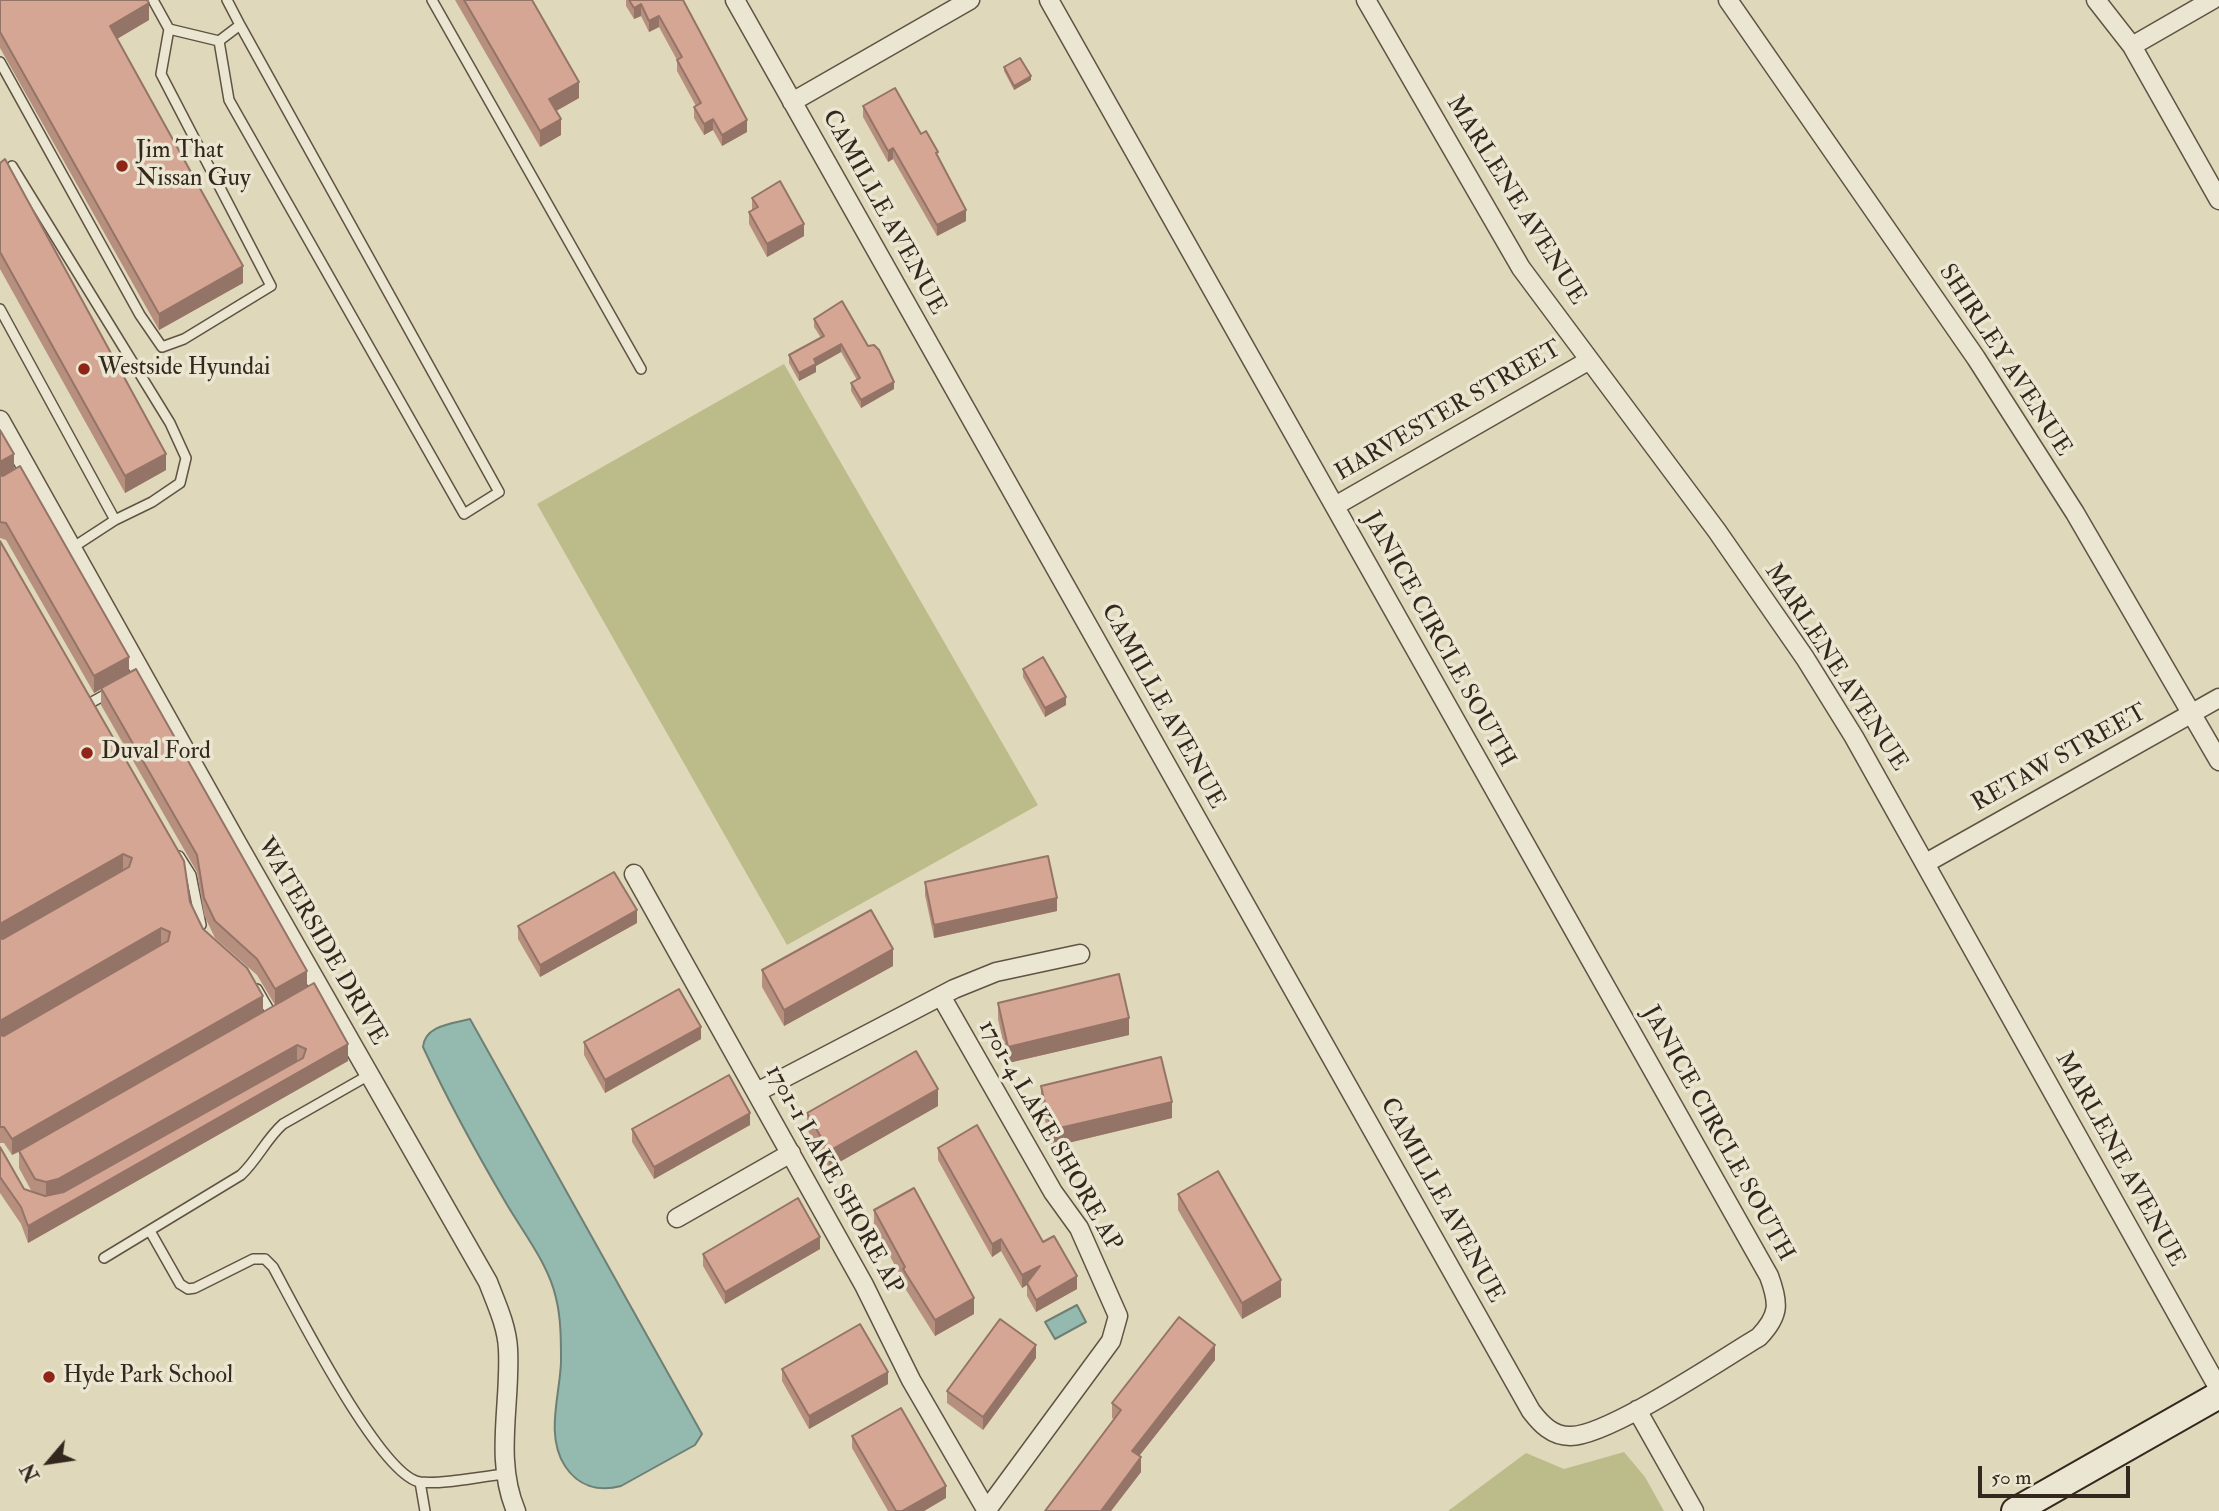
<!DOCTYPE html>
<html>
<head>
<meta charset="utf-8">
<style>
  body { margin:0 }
  #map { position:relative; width:2219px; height:1511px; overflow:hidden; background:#e0d8ba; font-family:"IM FELL Double Pica",serif }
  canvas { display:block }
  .north { position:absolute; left:14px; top:1427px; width:70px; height:70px; -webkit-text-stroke:5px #ebe6d2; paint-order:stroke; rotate:241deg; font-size:19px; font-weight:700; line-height:28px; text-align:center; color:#34271d }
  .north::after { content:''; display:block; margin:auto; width:24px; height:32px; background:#34271d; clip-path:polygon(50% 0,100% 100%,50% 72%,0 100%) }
  .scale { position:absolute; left:1978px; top:1466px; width:152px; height:32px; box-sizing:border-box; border:4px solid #34271d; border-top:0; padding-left:9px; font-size:21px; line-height:24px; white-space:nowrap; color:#34271d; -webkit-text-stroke:5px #ebe6d2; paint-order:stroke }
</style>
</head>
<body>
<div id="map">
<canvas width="2219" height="1511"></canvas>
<div class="north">N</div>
<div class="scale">50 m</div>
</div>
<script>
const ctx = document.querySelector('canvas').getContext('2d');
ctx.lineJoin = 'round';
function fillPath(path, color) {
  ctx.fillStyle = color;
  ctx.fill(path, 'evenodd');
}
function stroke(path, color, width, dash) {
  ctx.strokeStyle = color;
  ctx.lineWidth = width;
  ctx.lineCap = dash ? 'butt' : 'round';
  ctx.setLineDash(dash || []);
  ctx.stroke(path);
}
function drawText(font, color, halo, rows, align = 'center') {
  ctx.font = font + ' "IM FELL Double Pica",serif';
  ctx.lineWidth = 7;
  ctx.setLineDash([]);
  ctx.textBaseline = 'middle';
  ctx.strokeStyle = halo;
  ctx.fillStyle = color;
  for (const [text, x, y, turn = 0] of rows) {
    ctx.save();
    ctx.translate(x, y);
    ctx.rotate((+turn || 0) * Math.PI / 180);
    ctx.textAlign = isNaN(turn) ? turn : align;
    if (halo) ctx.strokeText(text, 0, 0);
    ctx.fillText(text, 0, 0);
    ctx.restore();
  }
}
fillPath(new Path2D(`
  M 784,364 L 1038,805 L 787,945 L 537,504 Z
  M 1624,1452 L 1645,1477 L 1664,1511 L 1448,1511 L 1526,1453 L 1564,1469 Z`), '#bbbc8a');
const water = new Path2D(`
  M 470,1019 L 702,1434 L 695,1445 L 621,1486 C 598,1492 578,1486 565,1466 C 545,1435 560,1395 561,1362 C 561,1340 561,1318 556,1298 C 549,1265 523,1232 506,1203 C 476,1152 448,1101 423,1047 C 425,1025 452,1024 470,1019 Z
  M 1077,1305 L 1086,1322 L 1055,1339 L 1045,1322 Z`);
fillPath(water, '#94baaf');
stroke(water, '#6e7f75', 2);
const lane = new Path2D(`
  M 432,0 L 641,369
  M 169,29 L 219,41 L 229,100 L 464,514 L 499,492 L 240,25
  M 219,41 L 240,25 L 227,0
  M 0,62 L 140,315 L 162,347 L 184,339 L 271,286 L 161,74 L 169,29 L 153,0
  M 12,166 L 170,423 L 186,458 L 180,483 L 152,502 L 115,520
  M 0,309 L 115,520 L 72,548
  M 92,702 L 112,691
  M 179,856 L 191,875 L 201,925
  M 257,989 L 272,1015
  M 150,1231 L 180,1284 L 188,1289 L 195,1288 L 253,1259 L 265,1259 L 273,1267 C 295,1307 380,1476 420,1482 C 444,1485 481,1476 506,1474
  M 104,1258 L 241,1175 C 258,1159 266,1139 283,1124 L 369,1075
  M 420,1482 L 425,1511`);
const street = new Path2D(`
  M 735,0 L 1531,1411 C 1541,1424 1552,1436 1570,1436 C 1607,1437 1722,1359 1759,1337 C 1780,1315 1779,1303 1769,1276 L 1049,0
  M 1366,0 L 1521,268 L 1717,531 L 1805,658 L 1854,737 L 2219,1389
  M 1728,0 L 1976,358 L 2075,513 L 2219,761
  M 2096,0 L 2132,46 L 2219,200
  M 2132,46 L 2212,0
  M 792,102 L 970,0
  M 0,420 L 237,843 L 488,1282 C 496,1303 507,1326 508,1349 C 511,1404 494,1459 516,1511
  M 1335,506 L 1588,361
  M 1926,863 L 2219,698
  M 634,874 L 864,1285 L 911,1380 L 987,1511
  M 941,996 L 1053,1192 L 1079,1228 L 1118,1316 L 1111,1341 L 986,1511
  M 757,1092 L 954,989 L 996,972 L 1080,954
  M 677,1218 L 791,1153
  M 1637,1410 L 1694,1511`);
const secondary = new Path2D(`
  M 2015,1511 L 2219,1395`);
stroke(lane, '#5f5344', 12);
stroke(street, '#5f5344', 21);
stroke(secondary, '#34271d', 30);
stroke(lane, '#ebe6d2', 9);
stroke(street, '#ebe6d2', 18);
stroke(secondary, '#ebe6d2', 26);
fillPath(new Path2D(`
  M 0,0 L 149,20 L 117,39 L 243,283 L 159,330 L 0,48 Z
  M 455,0 L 532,0 L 579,98 L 556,111 L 561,135 L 540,147 Z
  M 626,0 L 683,0 L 747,132 L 722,146 L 713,130 L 704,135 L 694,118 L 694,107 L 696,106 L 677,71 L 677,60 L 659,27 L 649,32 L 641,16 L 634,19 L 626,6 Z
  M 1004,67 L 1031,80 L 1014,90 L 1004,71 Z
  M 863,106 L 921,134 L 938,159 L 966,221 L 937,236 L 893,159 L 888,162 L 863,117 Z
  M 0,163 L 166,470 L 125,493 L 0,269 Z
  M 752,198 L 804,236 L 767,257 L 749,224 L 749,212 L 752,210 Z
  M 814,319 L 894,389 L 861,408 L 851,391 L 851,383 L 857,380 L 841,352 L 816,366 L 816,372 L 799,381 L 789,363 L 789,355 L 821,338 L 814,327 Z
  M 0,430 L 14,470 L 348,1061 L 28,1243 L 21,1224 L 0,1193 L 0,1147 L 24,1189 L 32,1192 L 19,1168 L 19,1152 L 12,1155 L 4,1143 L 0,1143 L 0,541 L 190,902 L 203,929 L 263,1012 L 275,1005 L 257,975 L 215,938 L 204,915 L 197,872 L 101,705 L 101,689 L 94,693 L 6,540 L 0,538 Z
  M 1023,669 L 1066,705 L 1045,717 L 1023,677 Z
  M 925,882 L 1057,911 L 934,938 L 925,895 Z
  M 637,923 L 540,977 L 518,939 L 518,926 Z
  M 893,966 L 784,1026 L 762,987 L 762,970 Z
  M 998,1003 L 1129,1035 L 1008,1063 L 998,1019 Z
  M 701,1039 L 605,1093 L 584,1055 L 584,1042 Z
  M 1041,1086 L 1172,1118 L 1051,1147 L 1041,1102 Z
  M 938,1106 L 829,1168 L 807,1129 L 807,1113 Z
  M 750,1125 L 654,1179 L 632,1142 L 632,1129 Z
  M 938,1148 L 1043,1242 L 1077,1289 L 1036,1312 L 1027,1296 L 1027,1285 L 1022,1288 L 1001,1251 L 992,1257 L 938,1160 Z
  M 1178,1194 L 1281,1297 L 1242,1319 L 1178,1210 Z
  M 874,1210 L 974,1314 L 935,1336 L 903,1285 L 903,1280 L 874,1227 Z
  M 820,1249 L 725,1304 L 703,1266 L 703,1254 Z
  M 1036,1358 L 983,1430 L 947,1403 L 947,1391 Z
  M 1215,1360 L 1139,1456 L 1141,1472 L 1111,1511 L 1045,1511 L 1114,1419 L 1112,1418 L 1112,1403 Z
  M 782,1369 L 888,1384 L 809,1429 L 782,1381 Z
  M 852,1436 L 946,1498 L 924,1511 L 888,1511 L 852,1448 Z`), '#b78f7f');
fillPath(new Path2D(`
  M 149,3 L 149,20 L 110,43 L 110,26 Z
  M 641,4 L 641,16 L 634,19 L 634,8 Z
  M 659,16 L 659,27 L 649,32 L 649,21 Z
  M 1031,76 L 1031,80 L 1014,90 L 1014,86 Z
  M 579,82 L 579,98 L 549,115 L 549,99 Z
  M 561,119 L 561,135 L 540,147 L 540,131 Z
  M 713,119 L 713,130 L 704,135 L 704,124 Z
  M 747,120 L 747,132 L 722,146 L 722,135 Z
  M 893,148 L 893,159 L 888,162 L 888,151 Z
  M 966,210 L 966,221 L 937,236 L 937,225 Z
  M 804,224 L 804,236 L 767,257 L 767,244 Z
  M 243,266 L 243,283 L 159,330 L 159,314 Z
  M 841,344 L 841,352 L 816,366 L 816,372 L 799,381 L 799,373 L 814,359 Z
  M 894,382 L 894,389 L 861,408 L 861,400 Z
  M 14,454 L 14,470 L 0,478 L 0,462 Z
  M 166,454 L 166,470 L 125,493 L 125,476 Z
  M 129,657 L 129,673 L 94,693 L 94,676 Z
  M 1066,697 L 1066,705 L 1045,717 L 1045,708 Z
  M 123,854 L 123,871 L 0,941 L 0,924 Z
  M 1057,898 L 1057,911 L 934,938 L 934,925 Z
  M 637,910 L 637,923 L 540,977 L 540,965 Z
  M 161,928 L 161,945 L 0,1038 L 0,1021 Z
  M 893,949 L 893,966 L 784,1026 L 784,1010 Z
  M 307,971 L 307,988 L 275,1006 L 275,989 Z
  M 263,996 L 263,1013 L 12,1155 L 12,1139 Z
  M 1129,1018 L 1129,1035 L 1008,1063 L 1008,1047 Z
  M 701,1027 L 701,1039 L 605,1093 L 605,1080 Z
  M 348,1044 L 348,1061 L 28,1243 L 28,1226 Z
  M 297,1045 L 297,1062 L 58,1195 L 46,1199 L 46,1182 Z
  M 938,1089 L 938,1106 L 829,1168 L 829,1151 Z
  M 1172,1102 L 1172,1118 L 1051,1147 L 1051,1130 Z
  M 750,1113 L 750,1125 L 654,1179 L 654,1167 Z
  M 820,1237 L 820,1249 L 725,1304 L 725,1292 Z
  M 1001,1239 L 1001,1251 L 992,1257 L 992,1244 Z
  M 1040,1266 L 1027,1283 L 1027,1285 L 1022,1288 L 1022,1275 Z
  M 1077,1276 L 1077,1289 L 1036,1312 L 1036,1300 Z
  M 1281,1280 L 1281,1297 L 1242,1319 L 1242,1303 Z
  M 974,1298 L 974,1314 L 935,1336 L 935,1320 Z
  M 1036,1345 L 1036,1358 L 983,1430 L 983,1417 Z
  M 1215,1345 L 1215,1360 L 1132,1465 L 1132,1451 Z
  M 888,1372 L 888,1384 L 809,1429 L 809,1416 Z
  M 1141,1457 L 1141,1472 L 1111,1511 L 1101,1511 Z
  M 946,1486 L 946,1498 L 924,1511 L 902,1511 Z`), '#957468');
const building = new Path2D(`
  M 0,0 L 147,0 L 149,3 L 110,26 L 243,266 L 159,314 L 0,32 Z
  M 464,0 L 532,0 L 579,82 L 549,99 L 561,119 L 540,131 Z
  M 629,0 L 683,0 L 747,120 L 722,135 L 713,119 L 704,124 L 694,107 L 701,103 L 677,60 L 682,57 L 659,16 L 649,21 L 641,4 L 634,8 Z
  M 1020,58 L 1031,76 L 1014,86 L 1004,67 Z
  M 895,88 L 921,134 L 926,131 L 938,152 L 936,153 L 966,210 L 937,225 L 893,148 L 888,151 L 863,106 Z
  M 5,159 L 166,454 L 125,476 L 0,252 L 0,163 Z
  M 780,181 L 804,224 L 767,244 L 749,212 L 758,207 L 752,198 Z
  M 842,301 L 868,346 L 874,345 L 879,350 L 894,382 L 861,400 L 851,383 L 860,378 L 841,344 L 814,359 L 816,364 L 799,373 L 789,355 L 824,336 L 814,319 Z
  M 0,430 L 14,454 L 0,462 Z
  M 20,466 L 129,657 L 94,676 L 6,523 L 0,522 L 0,475 L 3,476 Z
  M 0,541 L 184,861 L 190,902 L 203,929 L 247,968 L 263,996 L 12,1139 L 4,1127 L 0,1127 L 0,1035 L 4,1036 L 168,941 L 170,932 L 161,928 L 0,1021 L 0,938 L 3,939 L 129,867 L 132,858 L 123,854 L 0,924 Z
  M 1043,657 L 1066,697 L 1045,708 L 1023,669 Z
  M 136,669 L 307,971 L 275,989 L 257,959 L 215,921 L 204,898 L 197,855 L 101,688 Z
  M 1048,856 L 1057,898 L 934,925 L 925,882 Z
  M 614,872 L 637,910 L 540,965 L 518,926 Z
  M 871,910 L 893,949 L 784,1010 L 762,970 Z
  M 1119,974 L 1129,1018 L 1008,1047 L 998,1003 Z
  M 314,983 L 348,1044 L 28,1226 L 21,1207 L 0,1177 L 0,1147 L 24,1189 L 45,1196 L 64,1192 L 303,1058 L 306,1049 L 297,1045 L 58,1179 L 46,1182 L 35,1179 L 19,1151 Z
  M 679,989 L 701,1027 L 605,1080 L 584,1042 Z
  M 916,1051 L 938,1089 L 829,1151 L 807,1113 Z
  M 1161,1057 L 1172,1102 L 1051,1130 L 1041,1086 Z
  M 729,1075 L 750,1113 L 654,1167 L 632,1129 Z
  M 977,1125 L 1043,1242 L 1054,1236 L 1077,1276 L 1036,1300 L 1027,1283 L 1040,1266 L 1022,1275 L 1001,1239 L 992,1244 L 938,1148 Z
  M 1218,1171 L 1281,1280 L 1242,1303 L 1178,1194 Z
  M 914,1188 L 974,1298 L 935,1320 L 903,1269 L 905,1267 L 874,1210 Z
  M 798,1198 L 820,1237 L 725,1292 L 703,1254 Z
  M 1179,1317 L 1215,1345 L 1132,1451 L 1141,1457 L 1101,1511 L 1045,1511 L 1121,1410 L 1112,1403 Z
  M 1000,1319 L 1036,1345 L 983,1417 L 947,1391 Z
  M 860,1324 L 888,1372 L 809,1416 L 782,1369 Z
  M 901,1408 L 946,1486 L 902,1511 L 896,1511 L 852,1436 Z`);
fillPath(building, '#d5a694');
stroke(building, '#957468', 2);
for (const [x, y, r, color] of [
  [122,166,7,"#8f2418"],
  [84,369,7,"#8f2418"],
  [87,753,7,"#8f2418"],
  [49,1377,7,"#8f2418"]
]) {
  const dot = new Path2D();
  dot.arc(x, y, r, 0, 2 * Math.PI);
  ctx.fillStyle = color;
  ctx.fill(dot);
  stroke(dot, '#ebe6d2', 2.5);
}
drawText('24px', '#34271d', '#ebe6d2', [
  ["Jim That",136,152],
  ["Nissan Guy",136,180],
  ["Westside Hyundai",98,369],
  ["Duval Ford",101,753],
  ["Hyde Park School",63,1377]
], 'left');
drawText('24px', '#34271d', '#ebe6d2', [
  ["MARLENE AVENUE",1515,201,58],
  ["CAMILLE AVENUE",883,213,61],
  ["SHIRLEY AVENUE",2004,361,57],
  ["HARVESTER STREET",1449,412,-30],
  ["JANICE CIRCLE SOUTH",1438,640,61],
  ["MARLENE AVENUE",1835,668,57],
  ["CAMILLE AVENUE",1162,707,61],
  ["RETAW STREET",2060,759,-29],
  ["WATERSIDE DRIVE",321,942,60],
  ["JANICE CIRCLE SOUTH",1717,1134,61],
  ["1701-4 LAKE SHORE AP",1049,1136,60],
  ["MARLENE AVENUE",2119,1160,61],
  ["1701-1 LAKE SHORE AP",833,1180,61],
  ["CAMILLE AVENUE",1441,1201,61]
]);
</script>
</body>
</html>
